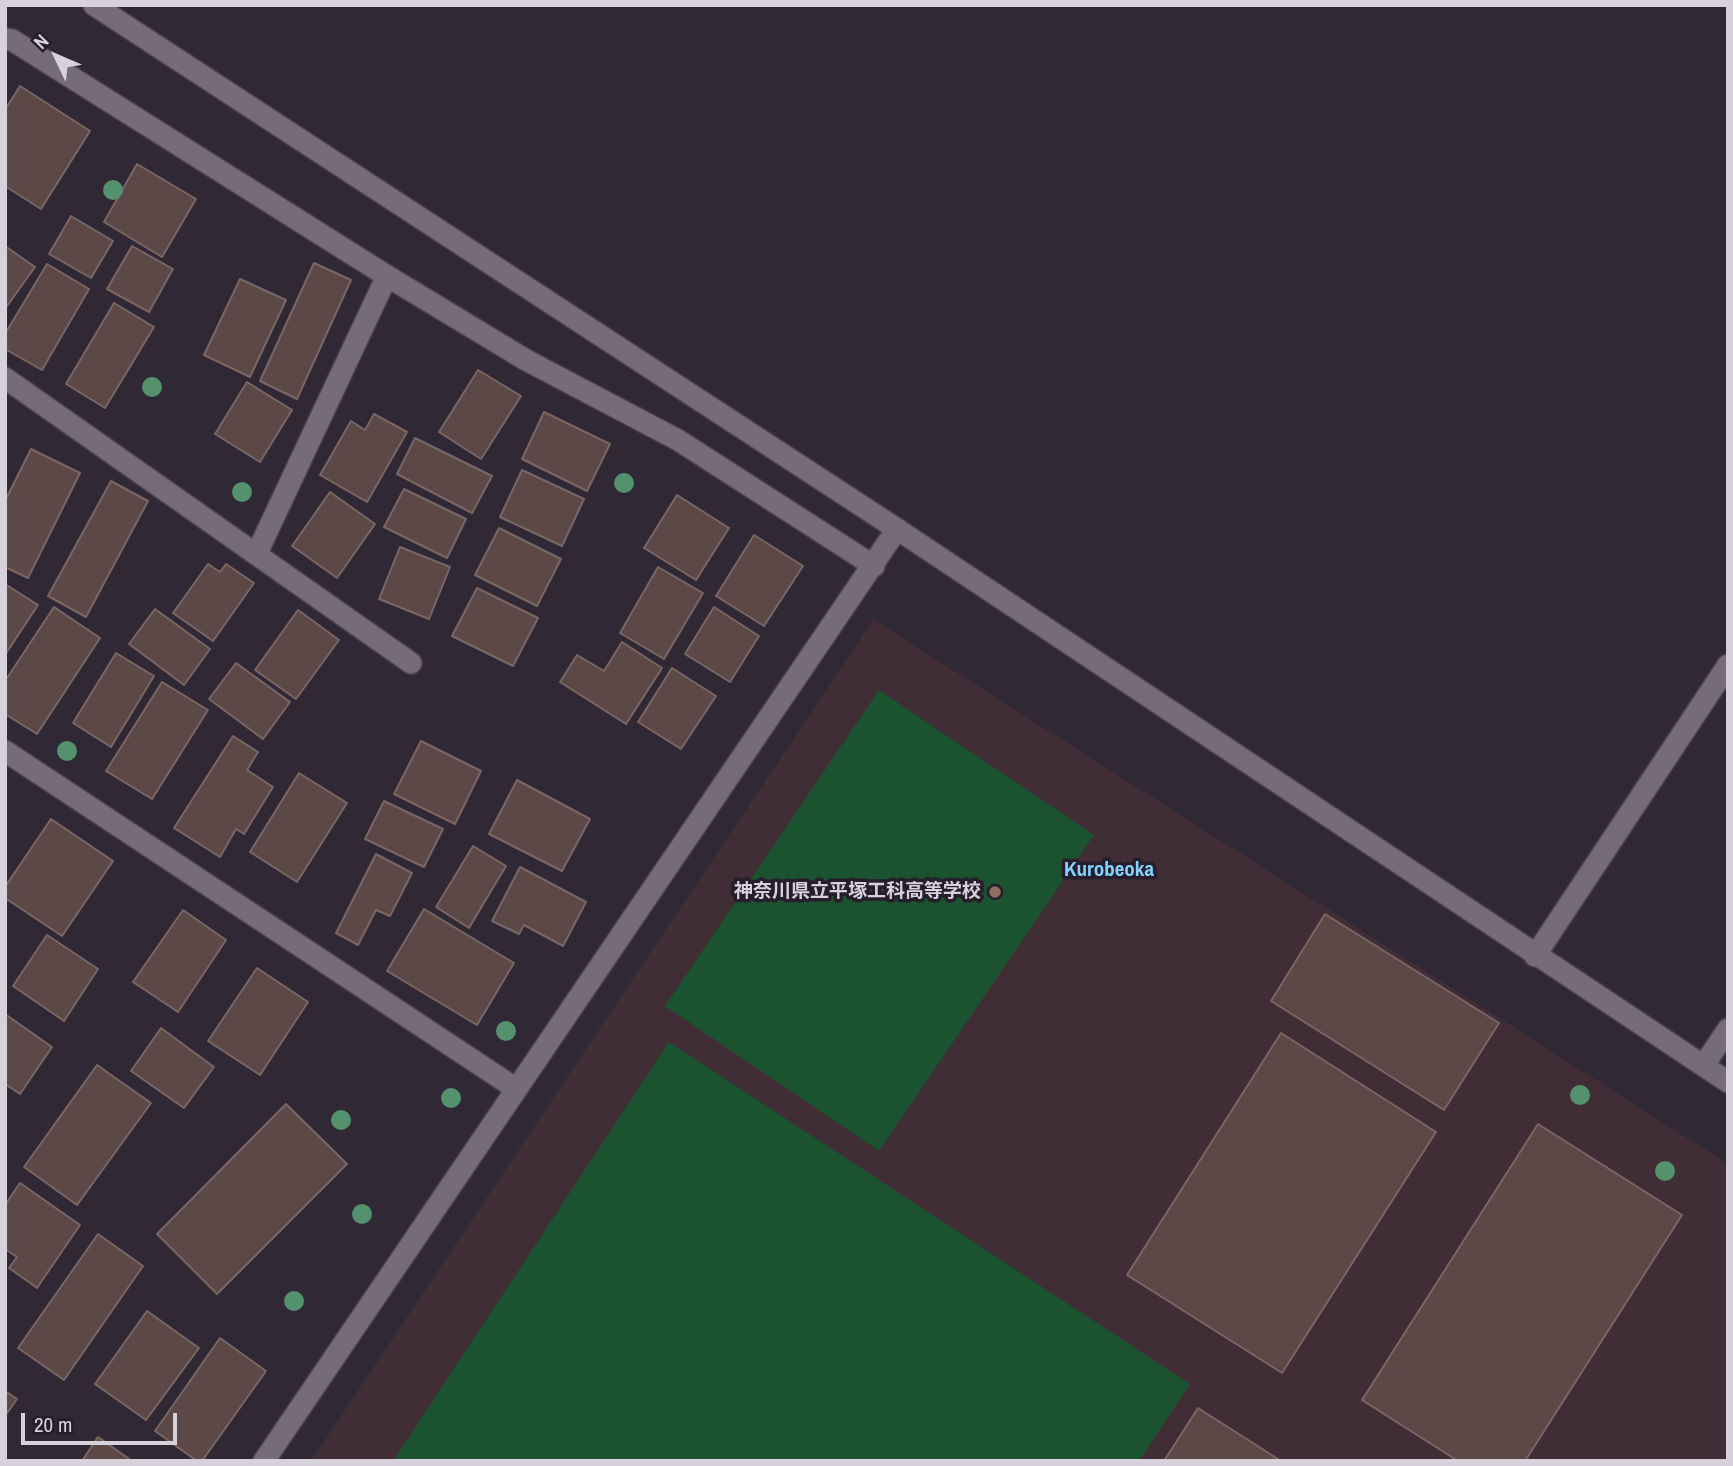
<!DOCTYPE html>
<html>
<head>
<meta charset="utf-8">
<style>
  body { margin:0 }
  #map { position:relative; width:1733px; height:1466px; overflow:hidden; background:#302835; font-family:"Archivo Narrow",sans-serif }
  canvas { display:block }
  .frame { position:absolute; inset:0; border:7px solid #d6d1da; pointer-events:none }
  .north { position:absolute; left:21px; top:21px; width:70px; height:70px; -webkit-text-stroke:5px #261e2b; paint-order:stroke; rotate:314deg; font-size:19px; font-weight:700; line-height:28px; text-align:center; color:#d6d1da }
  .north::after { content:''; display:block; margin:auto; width:24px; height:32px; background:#d6d1da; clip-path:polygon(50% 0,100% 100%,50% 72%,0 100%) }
  .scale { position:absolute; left:21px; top:1413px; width:156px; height:32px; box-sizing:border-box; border:4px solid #d6d1da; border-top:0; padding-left:9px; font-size:21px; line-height:24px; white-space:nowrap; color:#d6d1da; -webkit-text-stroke:5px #261e2b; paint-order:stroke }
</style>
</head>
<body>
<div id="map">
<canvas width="1733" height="1466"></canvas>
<div class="frame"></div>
<div class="north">N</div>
<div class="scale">20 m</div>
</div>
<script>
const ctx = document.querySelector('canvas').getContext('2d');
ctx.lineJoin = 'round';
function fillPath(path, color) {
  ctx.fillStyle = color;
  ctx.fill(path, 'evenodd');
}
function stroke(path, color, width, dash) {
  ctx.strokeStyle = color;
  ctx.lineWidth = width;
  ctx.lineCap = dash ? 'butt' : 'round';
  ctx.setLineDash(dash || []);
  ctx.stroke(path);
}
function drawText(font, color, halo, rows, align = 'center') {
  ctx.font = font + ' "Archivo Narrow","Noto Sans JP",sans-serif';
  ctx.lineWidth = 7;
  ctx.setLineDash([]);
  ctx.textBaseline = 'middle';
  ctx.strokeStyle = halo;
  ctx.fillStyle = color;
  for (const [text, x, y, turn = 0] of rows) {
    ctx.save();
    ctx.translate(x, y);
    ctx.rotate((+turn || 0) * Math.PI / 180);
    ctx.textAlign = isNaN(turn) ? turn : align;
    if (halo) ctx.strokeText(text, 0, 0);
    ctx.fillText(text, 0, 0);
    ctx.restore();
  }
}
fillPath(new Path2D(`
  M 873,619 L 1728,1164 L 1728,1461 L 311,1461 Z`), '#402d35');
fillPath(new Path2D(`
  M 879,690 L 1094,835 L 879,1151 L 665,1006 Z
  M 669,1042 L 1190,1384 L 1139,1461 L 393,1461 Z`), '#1b5230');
const building = new Path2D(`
  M 20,86 L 90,131 L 41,209 L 5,186 L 5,110 Z
  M 137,164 L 196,199 L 162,257 L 104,222 Z
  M 71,216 L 113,241 L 91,278 L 49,254 Z
  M 5,246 L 35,267 L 5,309 Z
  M 132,246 L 173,269 L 149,312 L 107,289 Z
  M 314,263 L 351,280 L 297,399 L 260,381 Z
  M 47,264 L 89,289 L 42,370 L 5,349 L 5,334 Z
  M 240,279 L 286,300 L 250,377 L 204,355 Z
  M 114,303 L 154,327 L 105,408 L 66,384 Z
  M 478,370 L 521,396 L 481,459 L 439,432 Z
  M 247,382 L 292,410 L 260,462 L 215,434 Z
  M 544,412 L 610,444 L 587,491 L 522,459 Z
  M 374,414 L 407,432 L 367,502 L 320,475 L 351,421 L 365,430 Z
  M 415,438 L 492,476 L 472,513 L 397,474 Z
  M 31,449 L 80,473 L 28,578 L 5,567 L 5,501 Z
  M 522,470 L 584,499 L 562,546 L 500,517 Z
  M 111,481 L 148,501 L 86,617 L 48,596 Z
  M 404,489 L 466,519 L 447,558 L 384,527 Z
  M 330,492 L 375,524 L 337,578 L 292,546 Z
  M 677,495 L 729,528 L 696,580 L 644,548 Z
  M 499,528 L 561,559 L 537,606 L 475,575 Z
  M 754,535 L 803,566 L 764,626 L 716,596 Z
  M 400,547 L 450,567 L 429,619 L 379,599 Z
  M 208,564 L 220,572 L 226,564 L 254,583 L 213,641 L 173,613 Z
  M 658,567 L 703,593 L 664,659 L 620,633 Z
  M 5,584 L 38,605 L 5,655 Z
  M 477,588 L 538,618 L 513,666 L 452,636 Z
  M 54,607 L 100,638 L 37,734 L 5,714 L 5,681 Z
  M 714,607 L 759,636 L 730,682 L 685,654 Z
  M 155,609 L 210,649 L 184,685 L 129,644 Z
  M 298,610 L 339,640 L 296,699 L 255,670 Z
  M 622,642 L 662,668 L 626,724 L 560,682 L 577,655 L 604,671 Z
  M 116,653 L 154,676 L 111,747 L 73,723 Z
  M 236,663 L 290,702 L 263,739 L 209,699 Z
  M 672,668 L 716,696 L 681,749 L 638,722 Z
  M 162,682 L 208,710 L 152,799 L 106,771 Z
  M 233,736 L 258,752 L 247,770 L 273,787 L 244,834 L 236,829 L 220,857 L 174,828 Z
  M 421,741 L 481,771 L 455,824 L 394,794 Z
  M 299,773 L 347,803 L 297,882 L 250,852 Z
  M 517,780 L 590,819 L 562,871 L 489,834 Z
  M 384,801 L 443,829 L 424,867 L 365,839 Z
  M 51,819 L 113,861 L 62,936 L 5,898 L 5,887 Z
  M 473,846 L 506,866 L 469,928 L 436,907 Z
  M 376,854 L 412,873 L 390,916 L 376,910 L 358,945 L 336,933 Z
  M 520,867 L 586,902 L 563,946 L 524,925 L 519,934 L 492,921 Z
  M 424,909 L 514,963 L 477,1025 L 387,971 Z
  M 183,910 L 226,940 L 178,1012 L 133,982 Z
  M 1325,914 L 1499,1023 L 1444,1110 L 1271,1001 Z
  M 47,935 L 98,969 L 64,1021 L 13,986 Z
  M 257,968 L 308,1002 L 260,1075 L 208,1041 Z
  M 5,1014 L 52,1047 L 20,1094 L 5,1084 Z
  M 161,1028 L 214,1067 L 184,1108 L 131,1071 Z
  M 1281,1033 L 1436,1132 L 1282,1373 L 1127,1275 Z
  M 97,1065 L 151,1103 L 77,1205 L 24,1167 Z
  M 286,1104 L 347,1164 L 217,1294 L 157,1234 Z
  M 1538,1124 L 1682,1215 L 1525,1461 L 1458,1461 L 1362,1400 Z
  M 20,1183 L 80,1225 L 37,1288 L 9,1268 L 17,1257 L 5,1249 L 5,1205 Z
  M 98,1234 L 143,1266 L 64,1380 L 18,1348 Z
  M 147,1311 L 199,1348 L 146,1420 L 95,1384 Z
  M 220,1338 L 266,1371 L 202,1461 L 197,1461 L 155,1431 Z
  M 5,1391 L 17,1399 L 5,1416 Z
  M 1198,1408 L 1281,1461 L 1164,1461 Z
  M 98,1437 L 132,1461 L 82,1461 Z`);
fillPath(building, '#5b4847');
stroke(building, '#7a6665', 2);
const lane = new Path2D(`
  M 5,378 L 411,663
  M 257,553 L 387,276
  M 1704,1065 L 1728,1029`);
const street = new Path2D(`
  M 5,39 L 12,40 L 387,276 L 526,360 L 678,440 L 874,566
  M 5,751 L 515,1088
  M 264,1461 L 897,529`);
const secondary = new Path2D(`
  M 94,5 L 897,529 L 1728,1082
  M 1535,956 L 1728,665`);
stroke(lane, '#49434e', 24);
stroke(street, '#49434e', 24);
stroke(secondary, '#49434e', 24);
stroke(lane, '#756b7b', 21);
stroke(street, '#756b7b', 21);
stroke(secondary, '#756b7b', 21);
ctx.fillStyle = '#54916d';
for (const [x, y] of [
  [113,190],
  [152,387],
  [624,483],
  [242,492],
  [67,751],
  [506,1031],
  [1580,1095],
  [451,1098],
  [341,1120],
  [1665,1171],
  [362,1214],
  [294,1301]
]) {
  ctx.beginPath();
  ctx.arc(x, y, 10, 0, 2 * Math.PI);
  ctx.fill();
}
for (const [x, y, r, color] of [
  [995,892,7,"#8d6e63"]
]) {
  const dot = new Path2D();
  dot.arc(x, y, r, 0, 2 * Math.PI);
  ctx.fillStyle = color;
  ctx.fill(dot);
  stroke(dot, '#261e2b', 2.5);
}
drawText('bold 19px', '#d6d1da', '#261e2b', [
  ["神奈川県立平塚工科高等学校",981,892]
], 'right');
drawText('bold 21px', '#83d3ff', '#261e2b', [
  ["Kurobeoka",1109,870]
]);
</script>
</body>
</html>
